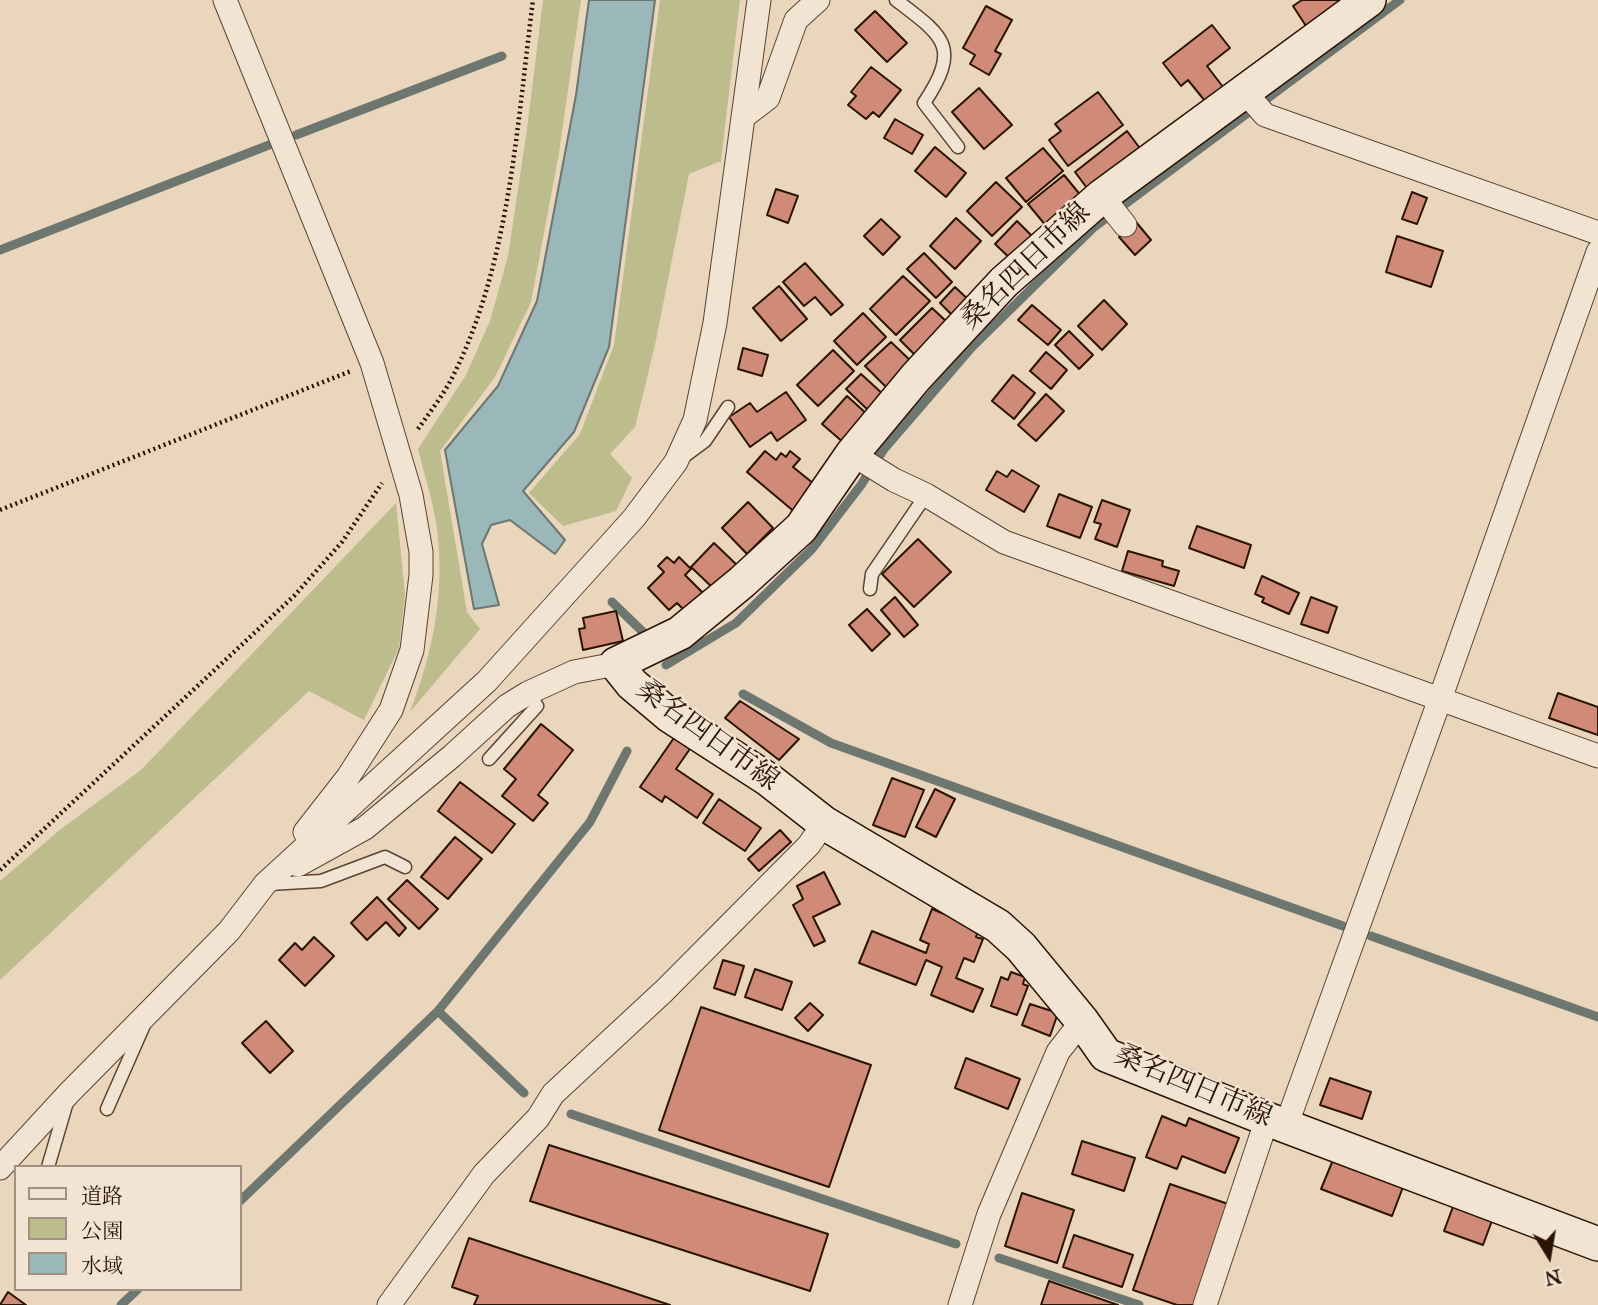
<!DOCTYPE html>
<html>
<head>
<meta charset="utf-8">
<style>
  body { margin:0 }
  #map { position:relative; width:1598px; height:1305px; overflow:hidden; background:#e9d6bc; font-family:"IM FELL Great Primer","Noto Serif JP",serif }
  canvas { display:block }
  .legend { position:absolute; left:14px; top:1165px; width:228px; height:126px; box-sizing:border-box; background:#f1e4d3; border:2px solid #a29180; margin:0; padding:9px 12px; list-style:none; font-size:21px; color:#2b1403 }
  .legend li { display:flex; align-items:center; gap:14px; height:35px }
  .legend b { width:35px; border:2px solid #a29180 }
  .north { position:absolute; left:1514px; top:1221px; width:70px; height:70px; -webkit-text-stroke:5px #f1e4d3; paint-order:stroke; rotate:169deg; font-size:19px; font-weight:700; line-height:28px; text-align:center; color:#2b1403 }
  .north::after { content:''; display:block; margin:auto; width:24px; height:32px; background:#2b1403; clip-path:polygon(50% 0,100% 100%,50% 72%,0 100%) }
</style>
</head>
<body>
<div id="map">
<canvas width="1598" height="1305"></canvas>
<ul class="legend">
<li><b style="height:9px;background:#f1e4d3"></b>道路</li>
<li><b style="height:19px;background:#bcbc8d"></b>公園</li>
<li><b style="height:19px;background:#9ab7b9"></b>水域</li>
</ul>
<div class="north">N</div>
</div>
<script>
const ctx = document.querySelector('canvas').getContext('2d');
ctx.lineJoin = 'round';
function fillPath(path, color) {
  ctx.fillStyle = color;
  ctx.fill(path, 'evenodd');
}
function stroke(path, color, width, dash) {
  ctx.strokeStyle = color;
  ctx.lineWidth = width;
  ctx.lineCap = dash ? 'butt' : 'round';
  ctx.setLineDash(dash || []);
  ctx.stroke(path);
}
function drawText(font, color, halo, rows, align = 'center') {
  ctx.font = font + ' "IM FELL Great Primer","Noto Serif JP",serif';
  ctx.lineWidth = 5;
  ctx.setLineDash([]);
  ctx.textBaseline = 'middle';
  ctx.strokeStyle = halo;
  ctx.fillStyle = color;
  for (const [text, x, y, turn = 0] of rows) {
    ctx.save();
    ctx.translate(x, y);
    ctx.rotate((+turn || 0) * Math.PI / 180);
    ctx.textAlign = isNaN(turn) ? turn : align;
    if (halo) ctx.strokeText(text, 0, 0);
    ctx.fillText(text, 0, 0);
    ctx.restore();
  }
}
fillPath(new Path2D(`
  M 543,0 L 581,0 L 559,153 L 531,302 L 495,377 L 440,451 L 467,612 L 480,629 L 410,712 C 434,650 446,588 436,522 C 432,498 424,473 418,449 L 466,375 L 490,321 L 508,256 L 527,129 Z
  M 660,0 L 740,0 L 721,161 L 689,174 L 655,345 L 635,427 L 610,454 L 632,478 L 616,511 L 563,526 L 529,493 L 580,434 L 614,345 Z
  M 396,503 L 405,595 L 399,648 L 364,720 L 309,691 L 0,980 L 0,881 L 61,829 L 141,770 Z`), '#bcbc8d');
const water = new Path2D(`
  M 589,0 L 655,0 L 609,347 L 574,432 L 523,491 L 565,540 L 555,554 L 510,520 L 491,525 L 482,544 L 499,605 L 474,609 L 445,450 L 498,386 L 537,301 L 576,95 Z`);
fillPath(water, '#9ab7b9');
stroke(water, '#6e7670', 2);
stroke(new Path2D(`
  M 296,135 L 502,56
  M 0,250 L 269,145
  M 612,602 L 644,633
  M 666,665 L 736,623 L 812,549 L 861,485 L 884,449 L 972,347 L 1093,228 L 1400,0
  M 743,694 L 831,743 L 1343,926
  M 1371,936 L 1598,1017
  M 438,1011 L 524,1093
  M 571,1114 L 956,1244
  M 240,1201 L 438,1011 L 590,822 L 627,751
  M 999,1258 L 1139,1305
  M 121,1305 L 138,1289`), '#6e7670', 9);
const building = new Path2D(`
  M 1302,0 L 1344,0 L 1306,26 L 1293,6 Z
  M 986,6 L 1012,20 L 995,51 L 1001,54 L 989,75 L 970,64 L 975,55 L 963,48 Z
  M 875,11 L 907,43 L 887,62 L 855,30 Z
  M 1212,25 L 1230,48 L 1207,66 L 1223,87 L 1205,101 L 1188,80 L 1181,86 L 1163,63 Z
  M 871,67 L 901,90 L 879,117 L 873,112 L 866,119 L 848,105 L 856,96 L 851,92 Z
  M 979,88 L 1012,125 L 984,149 L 952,112 Z
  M 1098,92 L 1123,125 L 1068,166 L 1049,140 L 1061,131 L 1055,124 Z
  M 895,119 L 923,135 L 912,154 L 884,138 Z
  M 1127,131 L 1142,151 L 1090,192 L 1075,172 Z
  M 935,147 L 966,173 L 946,197 L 915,171 Z
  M 1043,148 L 1063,171 L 1026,202 L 1006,178 Z
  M 1064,175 L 1082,197 L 1047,227 L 1028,204 Z
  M 996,182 L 1022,207 L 992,236 L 967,211 Z
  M 776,189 L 798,196 L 788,223 L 767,215 Z
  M 1412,192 L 1427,198 L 1417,224 L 1402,219 Z
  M 956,218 L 981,241 L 955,269 L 930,246 Z
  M 881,219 L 900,237 L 883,255 L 864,236 Z
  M 1017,221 L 1035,239 L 1014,262 L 995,244 Z
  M 1136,222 L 1151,240 L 1135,255 L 1119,237 Z
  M 1397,236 L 1443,251 L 1431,287 L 1386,272 Z
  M 924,253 L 952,282 L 936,298 L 907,269 Z
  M 805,263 L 843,305 L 831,315 L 815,297 L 804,306 L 783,282 Z
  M 903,276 L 930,301 L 896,335 L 870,309 Z
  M 779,286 L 807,319 L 781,341 L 753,308 Z
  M 955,287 L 973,304 L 957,320 L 940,303 Z
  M 1104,300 L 1127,324 L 1102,350 L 1078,326 Z
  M 1032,305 L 1061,330 L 1048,345 L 1018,320 Z
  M 932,308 L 948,323 L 916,356 L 900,340 Z
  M 863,313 L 886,337 L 857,365 L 834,341 Z
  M 1069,331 L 1093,355 L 1079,369 L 1055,345 Z
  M 891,342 L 914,364 L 887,388 L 865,366 Z
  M 743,348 L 768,355 L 762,376 L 738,369 Z
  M 833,350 L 854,371 L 818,406 L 797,385 Z
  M 1046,352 L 1067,370 L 1051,389 L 1030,371 Z
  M 861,374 L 885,396 L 870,412 L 846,389 Z
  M 1013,375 L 1035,393 L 1014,419 L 992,401 Z
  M 786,392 L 806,420 L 777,441 L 771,432 L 750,447 L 729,417 L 750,403 L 757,412 Z
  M 1046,394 L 1064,411 L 1036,441 L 1018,425 Z
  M 847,396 L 868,415 L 844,443 L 822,424 Z
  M 765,451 L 776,460 L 781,453 L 786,457 L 790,451 L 800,459 L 793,467 L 819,488 L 797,514 L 747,472 Z
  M 1012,470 L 1039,486 L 1024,512 L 986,490 L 997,471 L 1007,477 Z
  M 1059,494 L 1092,507 L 1080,538 L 1047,526 Z
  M 1102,500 L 1130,510 L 1117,547 L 1095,539 L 1101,524 L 1094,522 Z
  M 748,502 L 773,528 L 747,554 L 722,528 Z
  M 1197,526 L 1251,545 L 1244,568 L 1189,548 Z
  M 918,539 L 951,572 L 914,607 L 882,574 Z
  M 714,543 L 739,567 L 715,590 L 691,567 Z
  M 1128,551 L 1163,561 L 1162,566 L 1179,571 L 1174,586 L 1122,571 Z
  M 667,557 L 674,563 L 679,557 L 691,569 L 685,575 L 706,596 L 688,614 L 677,603 L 669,610 L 648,588 L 664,572 L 658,566 Z
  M 1262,576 L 1299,593 L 1289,614 L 1262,602 L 1264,598 L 1255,594 Z
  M 895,597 L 918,625 L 904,637 L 881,610 Z
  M 1311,597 L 1337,607 L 1328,633 L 1301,624 Z
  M 867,609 L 890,634 L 872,651 L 849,625 Z
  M 616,611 L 623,641 L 583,650 L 579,629 L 585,628 L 583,618 Z
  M 1558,693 L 1598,707 L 1598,735 L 1549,718 Z
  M 740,701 L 799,739 L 779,760 L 725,718 Z
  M 541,724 L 573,750 L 538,795 L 548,803 L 533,821 L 502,796 L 516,779 L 504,769 Z
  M 678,732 L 694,743 L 676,769 L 713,794 L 697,818 L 665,796 L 662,802 L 640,787 Z
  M 892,778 L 924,790 L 905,837 L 873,825 Z
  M 460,782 L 515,824 L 492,853 L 438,811 Z
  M 935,789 L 955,799 L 936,837 L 916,827 Z
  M 719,799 L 761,828 L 745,851 L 703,823 Z
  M 780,830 L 791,842 L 759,871 L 748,859 Z
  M 455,837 L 482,859 L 448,899 L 421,877 Z
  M 824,872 L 840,904 L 813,917 L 825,941 L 814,946 L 793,905 L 803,899 L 797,886 Z
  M 407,880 L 438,909 L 419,929 L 388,899 Z
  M 377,897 L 406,928 L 399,936 L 386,922 L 367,940 L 351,923 Z
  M 932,909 L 979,928 L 976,937 L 983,939 L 974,962 L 964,958 L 956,978 L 983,989 L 973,1012 L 931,995 L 942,967 L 926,960 L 916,985 L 859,963 L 872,931 L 926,953 L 929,944 L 920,940 Z
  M 314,937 L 334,956 L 305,986 L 279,960 L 295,943 L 302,950 Z
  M 723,960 L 744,966 L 735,995 L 714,988 Z
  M 755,969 L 792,982 L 782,1010 L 745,997 Z
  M 1011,972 L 1025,977 L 1023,984 L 1028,986 L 1017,1015 L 991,1006 L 1001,977 L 1008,980 Z
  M 810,1003 L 823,1015 L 808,1031 L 795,1018 Z
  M 1030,1004 L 1058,1013 L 1050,1036 L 1022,1025 Z
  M 701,1007 L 871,1065 L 829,1187 L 659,1130 Z
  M 266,1021 L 293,1051 L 270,1073 L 242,1043 Z
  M 966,1058 L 1020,1079 L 1008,1109 L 955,1088 Z
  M 1330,1078 L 1371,1092 L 1362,1119 L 1320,1105 Z
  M 1162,1116 L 1186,1126 L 1189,1118 L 1239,1138 L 1225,1173 L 1182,1156 L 1177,1169 L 1146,1157 Z
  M 1082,1141 L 1135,1158 L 1124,1191 L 1072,1174 Z
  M 549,1145 L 828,1234 L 810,1291 L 530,1201 Z
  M 1333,1160 L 1403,1187 L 1392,1216 L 1321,1189 Z
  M 1170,1184 L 1231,1205 L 1196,1305 L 1177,1305 L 1133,1290 Z
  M 1022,1193 L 1074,1210 L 1057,1263 L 1005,1246 Z
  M 1454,1204 L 1493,1218 L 1483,1245 L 1444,1231 Z
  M 1074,1235 L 1133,1255 L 1122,1287 L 1063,1267 Z
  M 469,1238 L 670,1305 L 474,1305 L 478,1296 L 452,1287 Z
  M 1049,1281 L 1118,1305 L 1041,1305 Z
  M 8,1292 L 26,1305 L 0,1305 Z`);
fillPath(building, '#cf8a78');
stroke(building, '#2b1403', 2);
const lane = new Path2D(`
  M 896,0 C 943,36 962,46 924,103 L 958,147
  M 682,458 L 705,441 L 728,407
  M 870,589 L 872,574 L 926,495
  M 489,759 L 537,706 L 528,693
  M 269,884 L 321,881 L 385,857 L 405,867
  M 107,1109 L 144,1025
  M 48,1167 L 67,1102`);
const street = new Path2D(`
  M 225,0 L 372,363 L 411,495 L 421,552 L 421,575 L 412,650 L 391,710 L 348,777 L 305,832
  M 1244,91 L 1265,115 L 1598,233
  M 743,117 L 768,98 L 796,20 L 818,0
  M 1102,196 L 1125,225
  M 852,454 L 894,480 L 926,495 L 1004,542 L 1598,756
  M 298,865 L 365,828 L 452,756 L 507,706 L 528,693 L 574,672 L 616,664
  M 1286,1126 L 1440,699 L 1598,252
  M 0,1168 L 70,1092 L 229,931 L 265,884 L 487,681 L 634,518 L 676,462 L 695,420 L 715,323 L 759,0
  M 389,1305 L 484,1174 L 538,1118 L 553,1094 L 664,991 L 809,845 L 824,823
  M 960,1305 L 989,1214 L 1058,1052 L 1082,1021
  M 1205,1305 L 1267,1119`);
const secondary = new Path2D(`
  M 1369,0 L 1102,196 L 1004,282 L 916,377 L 852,454 L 801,528 L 742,582 L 680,633 L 616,664 L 632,684 L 670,716 L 769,780 L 824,823 L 998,926 L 1021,947 L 1082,1021 L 1106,1055 L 1267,1119 L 1598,1244`);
stroke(lane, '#5a4431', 15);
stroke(street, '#5a4431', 25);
stroke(secondary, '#2b1403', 36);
stroke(new Path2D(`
  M 418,429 C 430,412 444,394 453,376 C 510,263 517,124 533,0
  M 0,510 L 351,371
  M 0,870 L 294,596 L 342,542 L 382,483`), '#2b1403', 4.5, [2, 3.5]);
stroke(lane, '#f1e4d3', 12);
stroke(street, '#f1e4d3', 23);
stroke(secondary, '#f1e4d3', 33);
drawText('28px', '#2b1403', '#f1e4d3', [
  ["桑名四日市線",1026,267,-44],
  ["桑名四日市線",707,736,36],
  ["桑名四日市線",1193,1087,23]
]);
</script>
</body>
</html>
